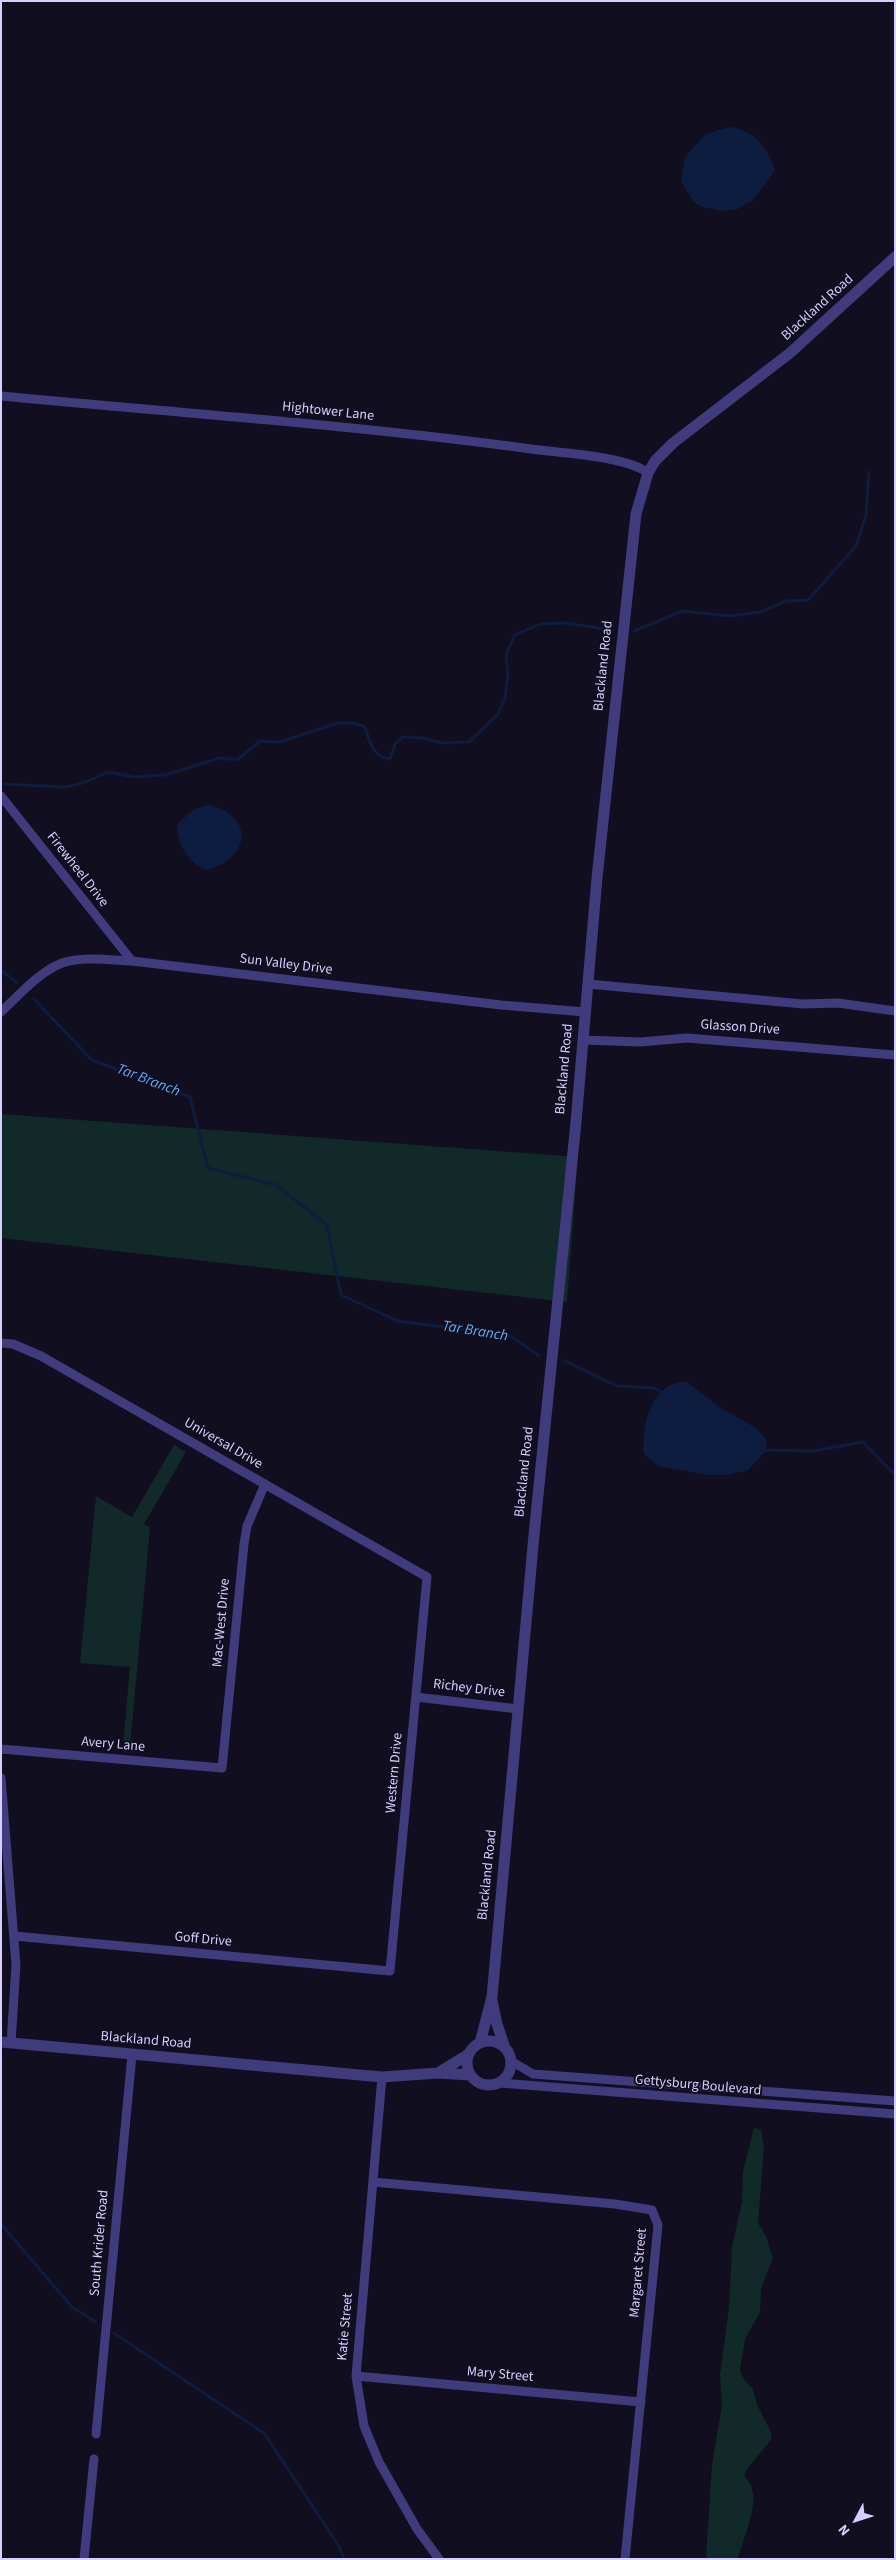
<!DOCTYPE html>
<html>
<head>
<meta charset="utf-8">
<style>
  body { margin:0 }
  #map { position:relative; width:896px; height:2560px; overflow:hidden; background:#110e20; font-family:"Source Sans 3",sans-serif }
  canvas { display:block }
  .frame { position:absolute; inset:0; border:2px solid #d6cefd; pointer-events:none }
  .north { position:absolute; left:831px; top:2495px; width:50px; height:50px; -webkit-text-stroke:4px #110e20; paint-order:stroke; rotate:230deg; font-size:14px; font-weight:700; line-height:20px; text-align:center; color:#d6cefd }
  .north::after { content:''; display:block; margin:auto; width:18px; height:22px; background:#d6cefd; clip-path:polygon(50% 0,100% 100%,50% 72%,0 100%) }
</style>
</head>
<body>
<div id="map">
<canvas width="896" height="2560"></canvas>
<div class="frame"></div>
<div class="north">N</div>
</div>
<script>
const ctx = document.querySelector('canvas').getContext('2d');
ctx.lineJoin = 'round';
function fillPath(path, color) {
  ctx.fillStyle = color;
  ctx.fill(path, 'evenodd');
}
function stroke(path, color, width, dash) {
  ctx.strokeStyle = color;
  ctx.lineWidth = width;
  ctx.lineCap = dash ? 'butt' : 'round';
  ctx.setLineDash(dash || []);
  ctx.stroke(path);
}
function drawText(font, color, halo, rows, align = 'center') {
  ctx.font = font + ' "Source Sans 3",sans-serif';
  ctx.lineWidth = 4;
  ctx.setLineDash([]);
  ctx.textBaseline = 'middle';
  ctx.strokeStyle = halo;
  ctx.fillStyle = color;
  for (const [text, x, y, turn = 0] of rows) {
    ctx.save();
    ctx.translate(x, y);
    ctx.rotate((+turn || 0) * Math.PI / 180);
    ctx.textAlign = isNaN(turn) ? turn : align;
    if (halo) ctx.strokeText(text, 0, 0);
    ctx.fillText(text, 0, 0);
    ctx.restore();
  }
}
fillPath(new Path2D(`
  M 1,1114 L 578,1157 L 567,1302 L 1,1238 Z
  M 174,1445 L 186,1452 L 144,1524 L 150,1528 L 130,1746 L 123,1745 L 130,1667 L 80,1663 L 96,1496 L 132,1517 Z
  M 754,2128 L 761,2130 L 764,2146 L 758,2223 L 766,2236 L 773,2258 L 761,2288 L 760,2312 L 745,2339 L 740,2370 L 743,2378 L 753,2389 L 757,2405 L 771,2432 L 771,2440 L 747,2469 L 744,2476 C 766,2494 743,2536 738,2559 L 706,2559 L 712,2465 L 722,2404 L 720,2375 L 729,2308 L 732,2247 L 742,2202 L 743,2172 Z`), '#112929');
fillPath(new Path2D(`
  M 729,127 C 754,129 769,148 775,171 L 752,201 L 738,209 L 723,211 L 699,206 L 693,201 L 681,181 L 685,157 L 706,134 Z
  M 209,805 C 255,816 251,859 206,870 C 189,864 174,840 178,823 L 195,809 Z
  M 679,1382 L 687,1382 L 716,1405 L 756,1428 L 767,1440 L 765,1452 L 748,1470 L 728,1475 L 708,1475 L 658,1466 L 644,1454 C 641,1428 650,1388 679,1382 Z`), '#0d1d3f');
stroke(new Path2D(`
  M 634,631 L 683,611 L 730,616 L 760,612 L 786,601 L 808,600 L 856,546 L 866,515 L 869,472
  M 4,784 L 65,787 L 83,783 L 108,772 L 135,777 L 165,775 L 220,758 L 237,760 L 260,741 L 280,742 L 338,723 L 354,723 L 365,727 C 370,742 373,757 390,759 L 395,744 L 403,737 L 423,738 L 443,743 L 469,742 L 498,714 L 505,698 L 508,675 L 506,655 L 515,635 L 540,624 L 565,623 L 613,630
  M 1,970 L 17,983
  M 33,998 L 92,1060 L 190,1097 L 208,1168 L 276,1185 L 327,1225 L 341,1295 L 398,1321 L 511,1336 L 539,1356
  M 565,1361 L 617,1386 L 654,1388 L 666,1395
  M 763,1450 L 813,1451 L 863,1442 L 895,1475
  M 1,2224 L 72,2307 L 96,2322
  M 114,2333 L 264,2433 L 339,2546 L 344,2559`), '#0d1d3f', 3);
stroke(new Path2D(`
  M 1,396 C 178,413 355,425 531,449 C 560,453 627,456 648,473
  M 1,796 L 132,961
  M 588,984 L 803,1004 L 838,1003 L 895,1011
  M 1,1012 C 19,995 39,972 62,963 C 83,956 110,960 132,961 L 501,1005 L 585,1012
  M 583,1040 L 640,1042 L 687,1038 L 895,1055
  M 1,1343 L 13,1344 L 41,1356 L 427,1577 L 390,1971 L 14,1936
  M 416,1697 L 518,1709
  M 1,1749 L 222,1768 L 244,1544 L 247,1526 L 265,1484
  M 1,1778 L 16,1965 L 11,2043
  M 511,2061 L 533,2074 L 895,2101
  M 382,2077 L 356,2376 L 364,2426 L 379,2462 L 417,2529 L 439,2559
  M 500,2083 L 895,2114
  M 373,2182 L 615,2204 L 652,2210 L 658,2225 L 625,2559
  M 356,2376 L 641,2402
  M 96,2434 L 132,2055
  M 84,2559 L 94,2459`), '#403b7d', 9);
stroke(new Path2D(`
  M 492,2001 L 497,2024 L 505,2048
  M467 2063a22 22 0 1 1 44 0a22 22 0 1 1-44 0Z
  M 1,2042 L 382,2077 L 438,2073 L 470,2075
  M 480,2043 L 492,1997 L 534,1535 L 576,1122 L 597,878 L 636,514 L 648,473 L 655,461 L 673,443 L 790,353 L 895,257
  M 438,2073 L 469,2054`), '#403b7d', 11);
drawText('14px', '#d6cefd', '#110e20', [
  ["Blackland Road",818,308,-42],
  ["Hightower Lane",328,412,6],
  ["Blackland Road",604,666,-84],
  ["Firewheel Drive",77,870,52],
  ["Sun Valley Drive",286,965,7],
  ["Glasson Drive",740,1028,4],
  ["Blackland Road",565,1069,-85],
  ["Universal Drive",223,1444,30],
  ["Blackland Road",525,1472,-84],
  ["Mac-West Drive",222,1623,-85],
  ["Richey Drive",469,1689,7],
  ["Avery Lane",113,1745,5],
  ["Western Drive",395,1773,-85],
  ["Blackland Road",488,1875,-84],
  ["Goff Drive",203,1940,5],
  ["Blackland Road",146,2041,5],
  ["Gettysburg Boulevard",698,2086,5],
  ["South Krider Road",100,2243,-85],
  ["Margaret Street",639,2273,-85],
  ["Katie Street",346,2327,-85],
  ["Mary Street",500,2375,5]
]);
drawText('italic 15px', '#61abf8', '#110e20', [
  ["Tar Branch",148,1081,21],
  ["Tar Branch",475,1332,9]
]);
</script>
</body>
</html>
